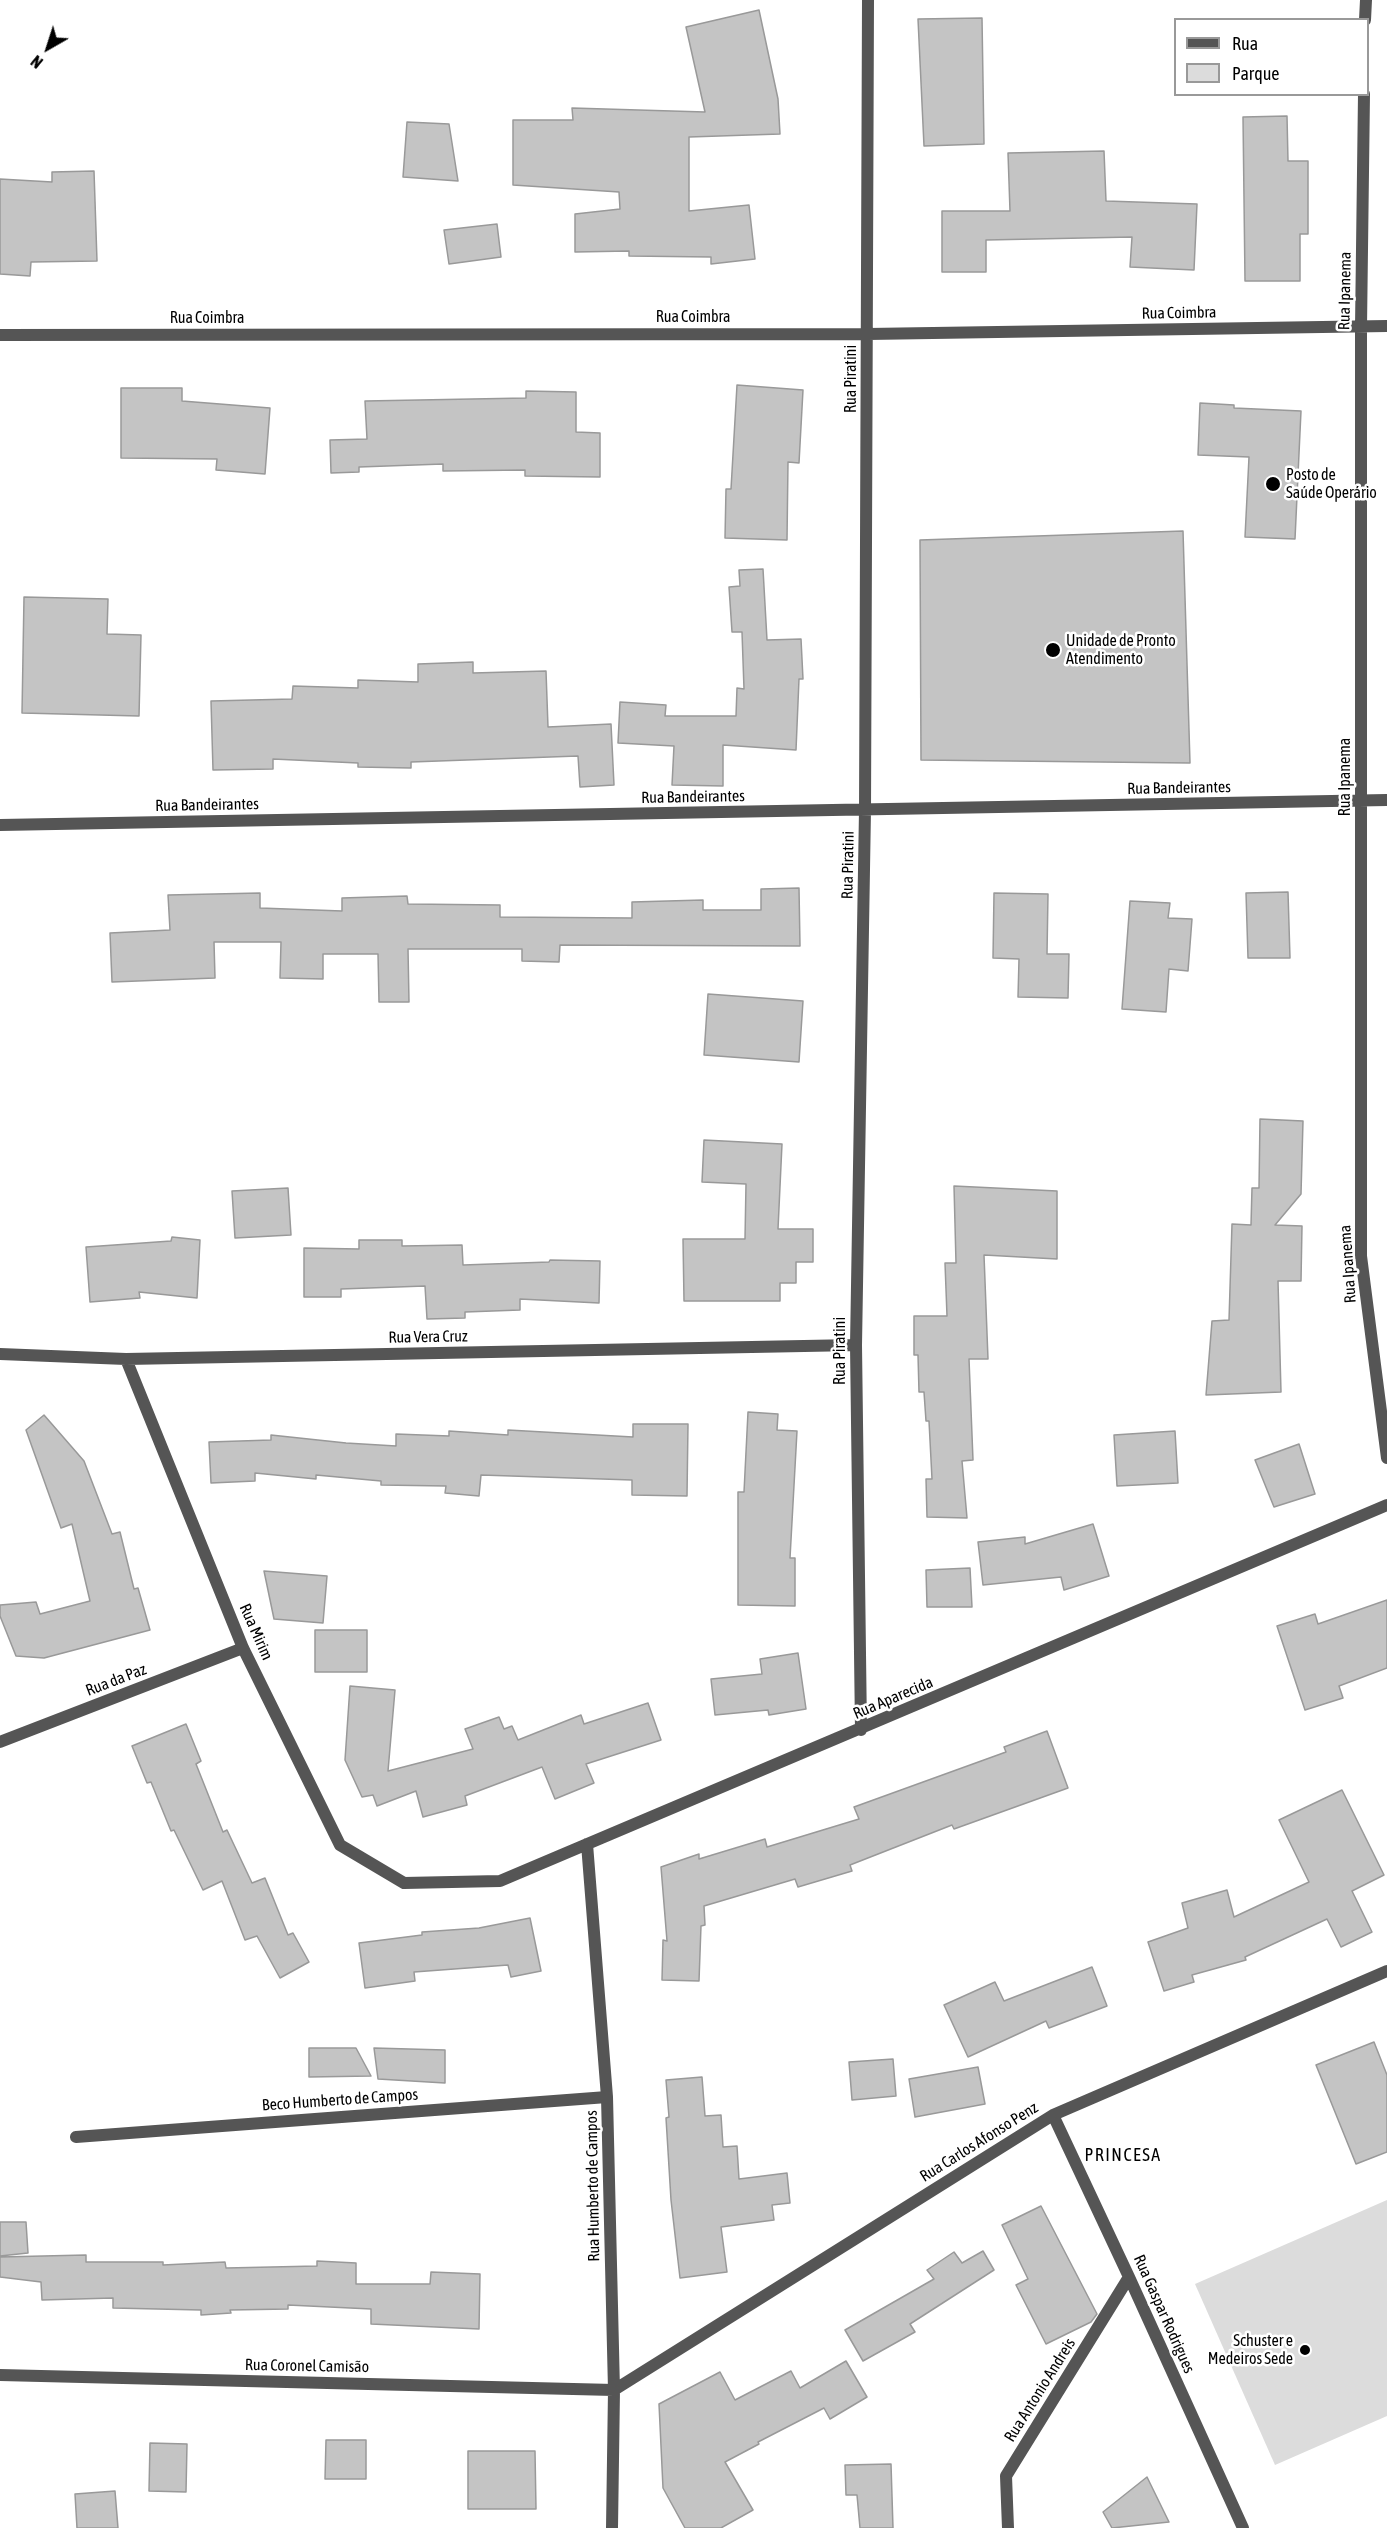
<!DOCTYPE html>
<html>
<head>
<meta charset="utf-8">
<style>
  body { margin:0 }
  #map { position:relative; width:1387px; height:2528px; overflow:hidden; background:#fff; font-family:"Asap Condensed",sans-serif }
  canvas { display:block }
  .legend { position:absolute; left:1174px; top:18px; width:195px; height:78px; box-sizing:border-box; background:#fff; border:2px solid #999; margin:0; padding:8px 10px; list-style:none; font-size:18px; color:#000 }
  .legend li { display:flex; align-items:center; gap:12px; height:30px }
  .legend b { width:30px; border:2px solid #999 }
  .north { position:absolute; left:18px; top:18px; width:60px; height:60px; -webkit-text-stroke:4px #fff; paint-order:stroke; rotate:219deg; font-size:16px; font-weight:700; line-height:24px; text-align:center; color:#000 }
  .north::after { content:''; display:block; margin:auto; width:21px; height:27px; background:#000; clip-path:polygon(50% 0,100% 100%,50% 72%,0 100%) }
</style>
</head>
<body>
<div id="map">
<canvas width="1387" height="2528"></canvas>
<ul class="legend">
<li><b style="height:8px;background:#555"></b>Rua</li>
<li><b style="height:16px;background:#dcdcdc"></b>Parque</li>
</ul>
<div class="north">N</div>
</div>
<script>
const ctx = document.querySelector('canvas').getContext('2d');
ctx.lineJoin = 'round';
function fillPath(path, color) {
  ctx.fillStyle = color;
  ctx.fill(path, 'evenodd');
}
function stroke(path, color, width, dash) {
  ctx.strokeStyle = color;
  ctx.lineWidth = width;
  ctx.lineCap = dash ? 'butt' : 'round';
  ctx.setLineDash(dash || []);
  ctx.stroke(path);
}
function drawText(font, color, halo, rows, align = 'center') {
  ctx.font = font + ' "Asap Condensed",sans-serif';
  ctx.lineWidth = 5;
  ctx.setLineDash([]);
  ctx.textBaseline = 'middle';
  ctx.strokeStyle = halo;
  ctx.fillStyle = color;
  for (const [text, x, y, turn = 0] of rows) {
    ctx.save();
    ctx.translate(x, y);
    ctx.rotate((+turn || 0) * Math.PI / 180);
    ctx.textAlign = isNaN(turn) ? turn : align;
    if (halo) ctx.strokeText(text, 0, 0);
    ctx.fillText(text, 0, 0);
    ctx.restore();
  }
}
fillPath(new Path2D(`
  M 1387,2200 L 1387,2416 L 1275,2465 L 1195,2284 Z`), '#dcdcdc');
const building = new Path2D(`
  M 759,10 L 778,99 L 780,134 L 689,137 L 689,211 L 749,205 L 755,259 L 711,264 L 711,257 L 629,256 L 629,251 L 575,252 L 575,214 L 620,209 L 619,192 L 513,185 L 513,120 L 573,120 L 572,108 L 705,112 L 686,27 Z
  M 982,18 L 984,144 L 924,146 L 918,19 Z
  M 1287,116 L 1288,161 L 1308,161 L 1308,234 L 1300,234 L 1300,281 L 1245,281 L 1243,117 Z
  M 407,122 L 449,124 L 458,181 L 403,177 Z
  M 1104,151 L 1106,201 L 1197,204 L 1194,270 L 1130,267 L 1132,237 L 986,240 L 986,272 L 942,272 L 942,211 L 1010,211 L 1008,153 Z
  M 94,171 L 97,261 L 31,262 L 30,276 L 0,274 L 0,179 L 52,182 L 52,172 Z
  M 497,224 L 501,257 L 449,264 L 444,230 Z
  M 737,385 L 803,390 L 799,463 L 788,462 L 787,540 L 725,538 L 726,489 L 731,489 Z
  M 121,388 L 182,388 L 182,401 L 270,408 L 265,474 L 216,470 L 217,459 L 121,458 Z
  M 526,391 L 576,392 L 576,432 L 600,433 L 600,477 L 525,476 L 525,470 L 443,471 L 443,464 L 359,467 L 359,472 L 331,473 L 330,440 L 367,439 L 365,401 L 526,398 Z
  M 1200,403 L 1234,405 L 1234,408 L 1301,411 L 1295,539 L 1245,537 L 1249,457 L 1198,455 Z
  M 1183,531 L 1190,763 L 921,760 L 920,540 Z
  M 763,569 L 767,640 L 801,639 L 803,679 L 799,679 L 796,750 L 723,745 L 723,786 L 672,785 L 674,746 L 618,743 L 620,702 L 666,705 L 665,716 L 736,716 L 737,688 L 744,689 L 742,632 L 732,632 L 729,587 L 740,586 L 739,570 Z
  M 24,597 L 108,599 L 107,634 L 141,635 L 139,716 L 22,713 Z
  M 473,662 L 473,673 L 546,671 L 548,727 L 611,724 L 614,785 L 580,787 L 578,756 L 411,762 L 411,768 L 358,767 L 358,763 L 273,759 L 273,769 L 213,770 L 211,701 L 292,699 L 293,686 L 358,688 L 358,680 L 418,682 L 418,664 Z
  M 799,888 L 800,946 L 560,945 L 559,962 L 522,961 L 522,949 L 408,949 L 409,1002 L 379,1002 L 378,954 L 323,954 L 323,979 L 280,978 L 281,942 L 214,942 L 215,978 L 112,982 L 110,933 L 170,930 L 168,895 L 260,893 L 260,908 L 342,911 L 342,898 L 407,896 L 408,904 L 500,905 L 500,917 L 632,918 L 632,902 L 703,900 L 703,910 L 761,910 L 761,889 Z
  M 1288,892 L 1290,958 L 1248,958 L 1246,893 Z
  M 994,893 L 1048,894 L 1047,954 L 1069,954 L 1068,998 L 1018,997 L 1019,959 L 993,958 Z
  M 1130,901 L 1170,903 L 1168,918 L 1192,919 L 1188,971 L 1169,969 L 1166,1012 L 1122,1009 Z
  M 708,994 L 803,1001 L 799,1062 L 704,1055 Z
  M 1260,1119 L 1303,1121 L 1301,1194 L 1275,1225 L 1302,1226 L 1301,1281 L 1278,1281 L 1281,1392 L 1206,1395 L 1212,1321 L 1229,1320 L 1232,1224 L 1251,1225 L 1252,1188 L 1259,1188 Z
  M 704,1140 L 782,1144 L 778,1229 L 813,1229 L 813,1262 L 796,1262 L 796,1283 L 780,1283 L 780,1301 L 684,1301 L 683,1239 L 745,1239 L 746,1184 L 702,1182 Z
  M 954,1186 L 1057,1191 L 1057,1259 L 984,1255 L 988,1359 L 969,1359 L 973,1460 L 962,1461 L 967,1518 L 927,1517 L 926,1479 L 932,1479 L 929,1421 L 926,1421 L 924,1392 L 919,1392 L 918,1355 L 914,1355 L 914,1316 L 947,1316 L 945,1263 L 956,1263 Z
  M 288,1188 L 291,1235 L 235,1238 L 232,1191 Z
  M 172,1237 L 200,1240 L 197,1298 L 139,1292 L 140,1298 L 90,1302 L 86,1247 L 171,1241 Z
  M 359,1240 L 402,1240 L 402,1246 L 462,1245 L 463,1265 L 549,1262 L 550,1260 L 600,1261 L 599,1303 L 520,1299 L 520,1310 L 465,1312 L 465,1318 L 427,1319 L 425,1286 L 341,1289 L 341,1297 L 304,1297 L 304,1248 L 359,1249 Z
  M 748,1412 L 778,1414 L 777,1430 L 797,1431 L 790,1558 L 795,1558 L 795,1606 L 738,1605 L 738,1492 L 744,1492 Z
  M 44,1415 L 84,1461 L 112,1534 L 120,1532 L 134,1589 L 138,1588 L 150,1630 L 44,1658 L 16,1656 L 0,1616 L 0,1605 L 36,1602 L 40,1614 L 90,1601 L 72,1524 L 61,1528 L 26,1430 Z
  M 633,1424 L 688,1424 L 687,1496 L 632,1495 L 632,1480 L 481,1475 L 479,1496 L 445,1493 L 446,1486 L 381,1485 L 381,1481 L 316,1475 L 316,1479 L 255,1473 L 255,1481 L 211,1483 L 209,1442 L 271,1440 L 271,1435 L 346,1443 L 396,1446 L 396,1434 L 449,1436 L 449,1431 L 508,1435 L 508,1430 L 633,1437 Z
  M 1175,1431 L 1178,1483 L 1117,1486 L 1114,1435 Z
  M 1299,1444 L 1315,1494 L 1274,1507 L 1255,1460 Z
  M 1093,1524 L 1109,1576 L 1064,1590 L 1061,1577 L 983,1585 L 978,1542 L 1025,1537 L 1025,1544 Z
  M 970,1568 L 972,1607 L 927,1607 L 926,1570 Z
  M 264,1571 L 327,1576 L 323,1623 L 274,1619 Z
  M 1387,1600 L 1387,1668 L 1339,1686 L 1343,1698 L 1305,1710 L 1277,1626 L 1315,1614 L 1318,1624 Z
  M 315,1630 L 367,1630 L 367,1672 L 315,1672 Z
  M 798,1653 L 806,1709 L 769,1715 L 768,1710 L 715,1715 L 711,1679 L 762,1674 L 760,1659 Z
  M 350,1686 L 395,1690 L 388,1771 L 473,1749 L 465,1729 L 499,1717 L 504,1729 L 512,1726 L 518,1740 L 581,1715 L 584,1724 L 648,1703 L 661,1740 L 586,1764 L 594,1783 L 555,1799 L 542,1767 L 465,1796 L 467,1805 L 423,1817 L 416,1791 L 377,1806 L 373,1795 L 362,1797 L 345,1760 Z
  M 186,1724 L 201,1761 L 196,1764 L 223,1832 L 227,1830 L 252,1883 L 265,1878 L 288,1935 L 293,1933 L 309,1962 L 280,1978 L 257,1936 L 245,1940 L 222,1881 L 203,1890 L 174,1830 L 171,1831 L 151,1782 L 147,1783 L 132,1746 Z
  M 1047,1731 L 1068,1788 L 954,1829 L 952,1825 L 850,1865 L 852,1871 L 798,1887 L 795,1879 L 704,1906 L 705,1925 L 701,1926 L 699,1981 L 662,1980 L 663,1940 L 667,1941 L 661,1867 L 699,1854 L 699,1859 L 765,1839 L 767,1847 L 859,1819 L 854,1807 L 1006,1752 L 1004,1747 Z
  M 1342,1790 L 1384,1875 L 1352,1891 L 1372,1932 L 1341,1947 L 1327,1919 L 1245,1957 L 1246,1960 L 1192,1975 L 1194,1982 L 1164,1991 L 1148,1942 L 1188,1928 L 1182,1903 L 1227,1890 L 1234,1917 L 1309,1882 L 1279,1820 Z
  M 530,1918 L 541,1971 L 511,1977 L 508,1965 L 414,1972 L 415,1981 L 365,1988 L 359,1943 L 422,1935 L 422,1932 L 479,1928 Z
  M 1092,1967 L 1107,2006 L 1049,2028 L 1046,2021 L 968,2057 L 944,2005 L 995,1982 L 1004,2001 Z
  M 1374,2042 L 1387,2075 L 1387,2152 L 1356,2164 L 1316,2065 Z
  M 309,2048 L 356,2048 L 371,2076 L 309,2077 Z
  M 374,2048 L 445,2050 L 445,2083 L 378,2079 Z
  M 893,2059 L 896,2096 L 852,2100 L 849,2062 Z
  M 978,2067 L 985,2104 L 915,2117 L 909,2079 Z
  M 702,2077 L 705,2116 L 721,2115 L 723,2147 L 737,2146 L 739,2179 L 787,2173 L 790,2203 L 772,2205 L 774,2220 L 721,2227 L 727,2272 L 680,2278 L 671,2200 L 666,2118 L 669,2117 L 666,2080 Z
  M 1041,2206 L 1097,2314 L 1091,2322 L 1046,2344 L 1016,2285 L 1028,2279 L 1002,2225 Z
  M 0,2222 L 26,2222 L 28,2253 L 0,2256 Z
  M 983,2251 L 994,2270 L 910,2324 L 915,2332 L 863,2361 L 845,2330 L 934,2279 L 927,2270 L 954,2252 L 962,2263 Z
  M 86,2255 L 86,2262 L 163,2262 L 163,2265 L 225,2262 L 226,2268 L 317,2266 L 317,2261 L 356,2263 L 356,2284 L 430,2284 L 431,2272 L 480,2274 L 479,2329 L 371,2324 L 371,2309 L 288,2305 L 288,2309 L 230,2310 L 231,2313 L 201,2315 L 201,2310 L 113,2308 L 113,2298 L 42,2300 L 41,2282 L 0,2277 L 0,2257 Z
  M 846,2361 L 867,2397 L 830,2419 L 824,2408 L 758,2442 L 759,2444 L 725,2462 L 753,2510 L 721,2528 L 685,2528 L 663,2488 L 659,2404 L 720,2372 L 735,2400 L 791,2371 L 800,2388 Z
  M 326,2440 L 366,2440 L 366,2479 L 325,2479 Z
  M 150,2443 L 187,2444 L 186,2492 L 149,2491 Z
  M 468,2451 L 535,2451 L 536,2509 L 468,2509 Z
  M 891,2464 L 893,2528 L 860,2528 L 857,2495 L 846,2495 L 845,2465 Z
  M 1147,2477 L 1169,2522 L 1112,2528 L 1103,2512 Z
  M 115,2491 L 118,2528 L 77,2528 L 75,2494 Z`);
fillPath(building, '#c4c4c4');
stroke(building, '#999', 1.5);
stroke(new Path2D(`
  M 1365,20 L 1366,0
  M 1364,94 L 1361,327 L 1361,1256 L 1387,1458
  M 0,335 L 868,334 L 1387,326
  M 0,825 L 1387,800
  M 0,1354 L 126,1359 L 856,1345
  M 126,1359 L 243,1648 L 340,1845 L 404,1883 L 500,1881 L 1387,1505
  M 861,1730 L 856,1345 L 865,810 L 868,0
  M 0,1742 L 243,1648
  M 587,1844 L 607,2097 L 614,2390 L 612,2528
  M 1053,2115 L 1129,2277 L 1243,2528
  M 76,2137 L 607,2097
  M 0,2375 L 614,2390
  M 614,2390 L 1053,2115 L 1387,1971
  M 1008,2528 L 1006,2476 L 1129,2277`), '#555', 12);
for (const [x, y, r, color] of [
  [1273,484,8,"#000"],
  [1053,650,8,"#000"],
  [1305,2350,6,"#000"]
]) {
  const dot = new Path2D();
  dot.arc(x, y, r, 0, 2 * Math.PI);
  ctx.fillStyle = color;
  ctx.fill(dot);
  stroke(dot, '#fff', 2);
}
drawText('16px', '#000', '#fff', [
  ["Rua Ipanema",1345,291,-89],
  ["Rua Coimbra",1179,313,-1],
  ["Rua Coimbra",693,317],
  ["Rua Coimbra",207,318],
  ["Rua Piratini",851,379,-90],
  ["Rua Ipanema",1345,777,-90],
  ["Rua Bandeirantes",1179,788,-1],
  ["Rua Bandeirantes",693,797,-1],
  ["Rua Bandeirantes",207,805,-1],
  ["Rua Piratini",848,865,-89],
  ["Rua Ipanema",1348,1264,-94],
  ["Rua Vera Cruz",428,1337,-1],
  ["Rua Piratini",840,1351,-90],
  ["Rua Mirim",256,1632,66],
  ["Rua da Paz",116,1680,-21],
  ["Rua Aparecida",893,1698,-23],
  ["Beco Humberto de Campos",340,2100,-4],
  ["Rua Carlos Afonso Penz",979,2142,-32],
  ["Rua Humberto de Campos",593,2186,-91],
  ["Rua Gaspar Rodrigues",1164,2314,66],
  ["Rua Coronel Camisão",307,2366,1],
  ["Rua Antonio Andreis",1040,2390,-58]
]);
drawText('16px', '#000', '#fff', [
  ["Posto de",1286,475],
  ["Saúde Operário",1286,493],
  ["Unidade de Pronto",1066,641],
  ["Atendimento",1066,659],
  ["Schuster e",1293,2341,"right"],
  ["Medeiros Sede",1293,2359,"right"]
], 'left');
ctx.letterSpacing = '1.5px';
drawText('18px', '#000', '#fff', [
  ["PRINCESA",1123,2155]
]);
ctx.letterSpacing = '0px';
</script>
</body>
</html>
